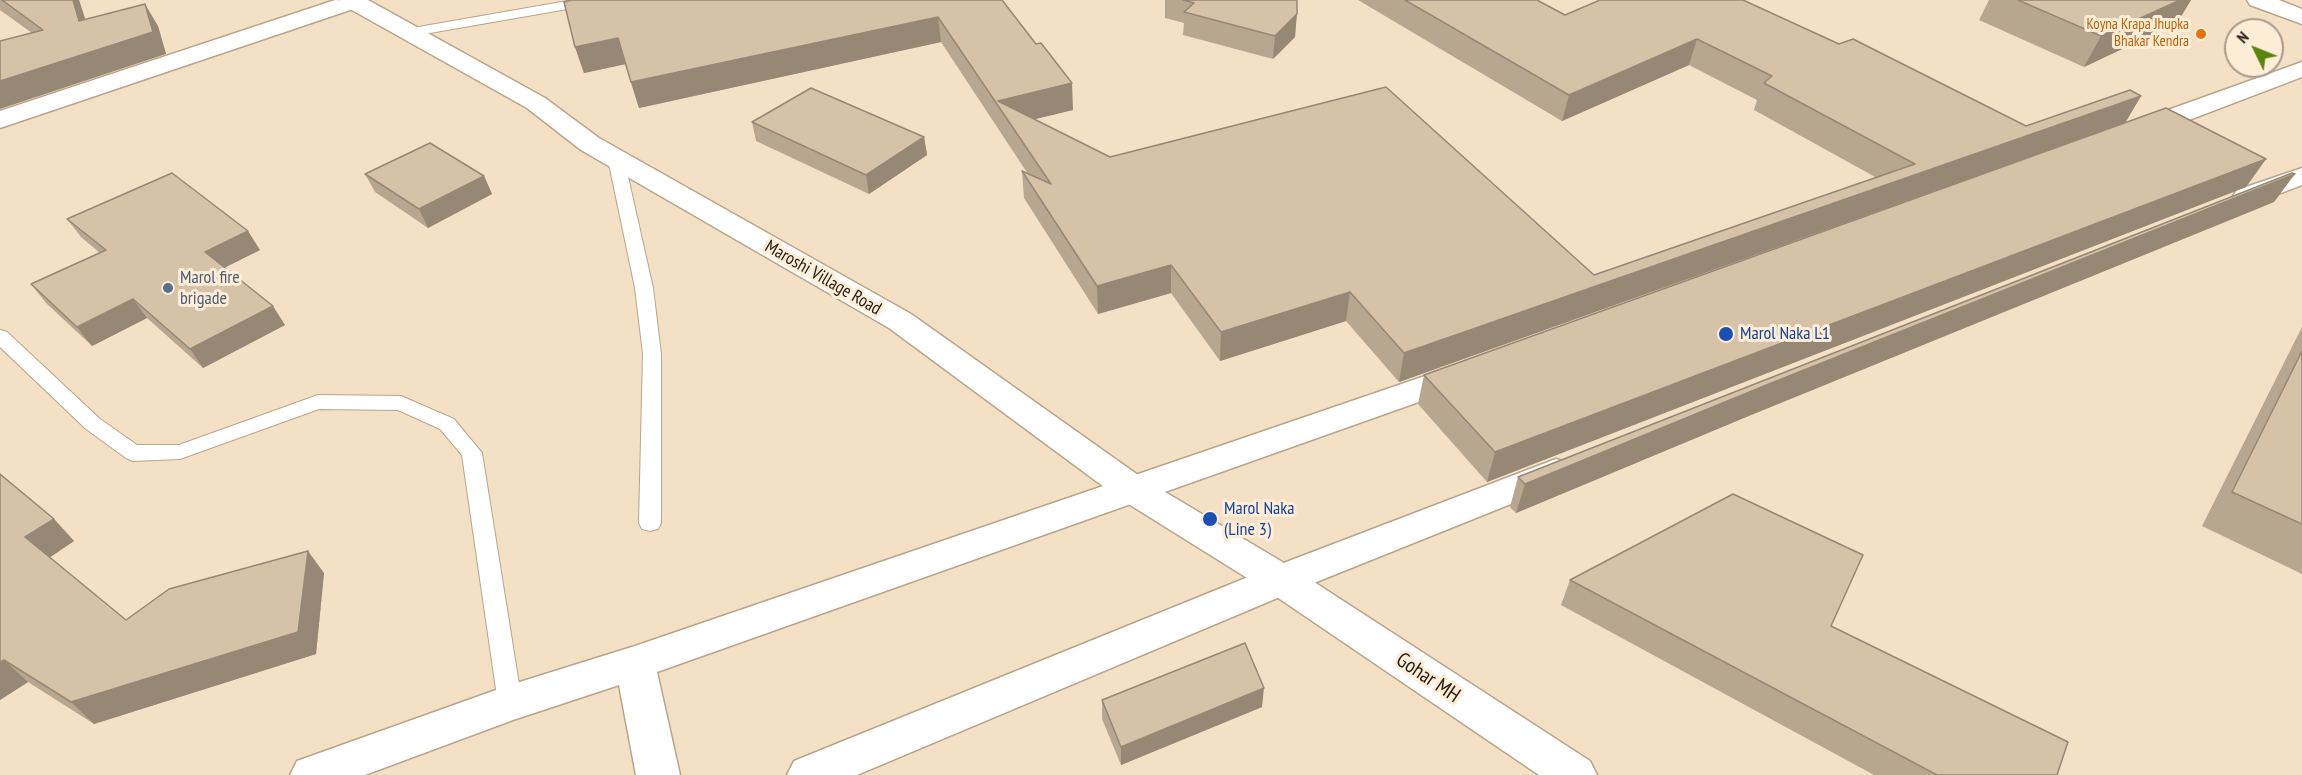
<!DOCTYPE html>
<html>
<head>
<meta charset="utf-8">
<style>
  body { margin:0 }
  #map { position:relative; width:2302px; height:775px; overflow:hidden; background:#f4e0c5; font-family:"PT Sans Narrow",sans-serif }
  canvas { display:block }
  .north { position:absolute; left:2224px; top:18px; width:60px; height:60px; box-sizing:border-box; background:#feeed8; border:2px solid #a79b8a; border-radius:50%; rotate:313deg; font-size:16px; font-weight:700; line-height:24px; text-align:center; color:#251e14 }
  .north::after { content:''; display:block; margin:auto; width:21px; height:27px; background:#5c850e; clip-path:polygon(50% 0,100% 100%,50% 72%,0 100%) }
</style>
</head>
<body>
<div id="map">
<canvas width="2302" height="775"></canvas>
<div class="north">N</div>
</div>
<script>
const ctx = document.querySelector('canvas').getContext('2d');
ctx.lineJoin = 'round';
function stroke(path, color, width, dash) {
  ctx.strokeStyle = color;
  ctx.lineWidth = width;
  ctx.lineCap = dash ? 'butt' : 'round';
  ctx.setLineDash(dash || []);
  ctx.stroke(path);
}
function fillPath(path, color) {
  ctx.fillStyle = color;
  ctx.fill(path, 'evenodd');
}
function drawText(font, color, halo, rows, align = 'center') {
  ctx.font = font + ' "PT Sans Narrow",sans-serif';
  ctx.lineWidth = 6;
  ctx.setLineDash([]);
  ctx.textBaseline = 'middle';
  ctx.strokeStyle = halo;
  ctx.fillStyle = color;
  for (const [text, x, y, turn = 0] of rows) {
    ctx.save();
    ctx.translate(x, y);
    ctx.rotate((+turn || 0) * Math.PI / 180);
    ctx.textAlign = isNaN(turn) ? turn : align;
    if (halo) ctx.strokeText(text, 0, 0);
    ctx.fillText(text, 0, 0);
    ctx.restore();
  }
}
const lane = new Path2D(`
  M 573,0 L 603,0 L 596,4 L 407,37 L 400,33 L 407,29 Z
  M 616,154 L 624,159 L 653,288 L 661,354 L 661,523 L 658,529 L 650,531 L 642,529 L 639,523 L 643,354 L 635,288 L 608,159 Z
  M 0,330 L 7,332 L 100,419 L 137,445 L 179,445 L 318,395 L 401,396 L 454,419 L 482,453 L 522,703 L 519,711 L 510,714 L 501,711 L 498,703 L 462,455 L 440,429 L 398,410 L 319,409 L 180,459 L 133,461 L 126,458 L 86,429 L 0,347 Z`);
const street = new Path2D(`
  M 335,0 L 362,2 L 359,7 L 0,128 L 0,111 Z
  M 1281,565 L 1294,569 L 1590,761 L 1597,775 L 1539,775 L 1268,591 L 1262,580 L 1268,569 Z`);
const secondary = new Path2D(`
  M 340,0 L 368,0 L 545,98 L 599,138 L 911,314 L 1145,480 L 1294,569 L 1300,580 L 1294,591 L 1281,595 L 1268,591 L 1119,498 L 889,328 L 581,150 L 527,108 L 343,5 Z
  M 2247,0 L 2279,0 L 2302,9 L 2302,24 L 2250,5 Z`);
const primary = new Path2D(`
  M 2302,62 L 2302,77 L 2147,136 L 2138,138 L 2129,136 L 2125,130 L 2129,124 Z
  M 2302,168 L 2302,185 L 2257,202 L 2247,204 L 2237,202 L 2233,196 L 2237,190 Z
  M 1463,363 L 1475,366 L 1479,374 L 1475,382 L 657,672 L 680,775 L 636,775 L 619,685 L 513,720 L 365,775 L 290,775 L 297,761 L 510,685 L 635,646 Z
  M 1556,459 L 1568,463 L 1574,472 L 1568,481 L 1294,591 L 857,775 L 787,775 L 794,761 L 1268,569 Z`);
stroke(lane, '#b8a68b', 2);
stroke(street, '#b8a68b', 3);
stroke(secondary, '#b8a68b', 3);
stroke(primary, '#b8a68b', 3);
fillPath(lane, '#fff');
fillPath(street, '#fff');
fillPath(secondary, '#fff');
fillPath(primary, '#fff');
fillPath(new Path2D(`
  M 0,0 L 79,0 L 85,19 L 158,26 L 166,54 L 32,33 L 0,10 Z
  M 1002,0 L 1073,110 L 1034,119 L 1110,157 L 1594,275 L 1877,178 L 1754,110 L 1757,100 L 1689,65 L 1562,121 L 1358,0 L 1537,0 L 1565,15 L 1839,44 L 2026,126 L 2141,96 L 2125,123 L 1399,382 L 1346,321 L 1220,361 L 1171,293 L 1098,314 L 1024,198 L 1022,171 L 1028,174 L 941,42 L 639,108 L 625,64 L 584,73 L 575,47 Z
  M 1165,0 L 1297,0 L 1295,37 L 1273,59 L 1183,35 L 1184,23 L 1165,18 Z
  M 1989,0 L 2191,0 L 2177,23 L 2084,67 L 1979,20 Z
  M 752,122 L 924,137 L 927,155 L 869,194 L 756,141 Z
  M 2266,159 L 2246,187 L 1487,482 L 1418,404 L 1424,375 Z
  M 365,174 L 484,176 L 492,194 L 428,228 L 375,192 Z
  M 2274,202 L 1751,415 L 1516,513 L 1510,507 L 1518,477 Z
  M 67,219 L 260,250 L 225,267 L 285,325 L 203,368 L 147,318 L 92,346 L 46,303 L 31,284 L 100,253 L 81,237 Z
  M 2302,327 L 2302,574 L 2202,526 Z
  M 0,474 L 54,519 L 74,541 L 50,557 L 126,620 L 324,573 L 316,654 L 94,724 L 28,682 L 0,700 Z
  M 1570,580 L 1831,626 L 2057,775 L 1874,775 L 1561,605 Z
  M 1102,700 L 1262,707 L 1121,765 L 1102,719 Z`), '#b8a790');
fillPath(new Path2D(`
  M 73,0 L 79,0 L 93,43 L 79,21 Z
  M 2180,0 L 2191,0 L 2177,23 L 2084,67 L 2101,36 Z
  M 145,4 L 158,26 L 166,54 L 0,109 L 0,81 Z
  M 1297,14 L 1295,37 L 1273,59 L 1275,36 Z
  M 938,17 L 941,42 L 639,108 L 631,82 Z
  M 618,38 L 626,64 L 584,73 L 575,47 Z
  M 1697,39 L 1689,65 L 1562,121 L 1569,95 Z
  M 1072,83 L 1073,110 L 1011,125 L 998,101 Z
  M 2141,96 L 2125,123 L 1399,382 L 1404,353 Z
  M 924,137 L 927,155 L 869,194 L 866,175 Z
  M 2266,159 L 2246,187 L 1487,482 L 1495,452 Z
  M 2295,174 L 2274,202 L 1751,415 L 1516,513 L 1525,484 L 1764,386 Z
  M 484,176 L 492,194 L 428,228 L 419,209 Z
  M 248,231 L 260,250 L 218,271 L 205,252 Z
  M 1171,265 L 1171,293 L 1098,314 L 1097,286 Z
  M 1350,292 L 1346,321 L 1220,361 L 1221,332 Z
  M 133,299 L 147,318 L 92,346 L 77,327 Z
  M 273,306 L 285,325 L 203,368 L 190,349 Z
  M 54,519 L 74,541 L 46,560 L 25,537 Z
  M 308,551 L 324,573 L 316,654 L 94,724 L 71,702 Z
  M 4,660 L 28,682 L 0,700 L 0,662 Z
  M 1264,688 L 1262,707 L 1121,765 L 1121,747 Z`), '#968875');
const building = new Path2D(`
  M 2,0 L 73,0 L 79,21 L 145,4 L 153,32 L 0,81 L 0,41 L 43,30 Z
  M 572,0 L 1002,0 L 1036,44 L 1041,43 L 1072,83 L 998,101 L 1110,157 L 1386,87 L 1594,275 L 1915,164 L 1764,83 L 1772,76 L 1697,39 L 1569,95 L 1405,0 L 1537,0 L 1565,15 L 1600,0 L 1743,0 L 1839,44 L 1853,39 L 2026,126 L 2130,90 L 2141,96 L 1404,353 L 1350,292 L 1221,332 L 1171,265 L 1097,286 L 1022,171 L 1051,184 L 938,17 L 631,82 L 618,38 L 575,47 L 564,2 Z
  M 1183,0 L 1297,0 L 1297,14 L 1275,36 L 1184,12 L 1194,3 Z
  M 2018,0 L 2180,0 L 2101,36 Z
  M 811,88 L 924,137 L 866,175 L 752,122 Z
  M 2166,108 L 2266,159 L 1495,452 L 1424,375 Z
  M 430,143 L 484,176 L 419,209 L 365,174 Z
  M 172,173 L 248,231 L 205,252 L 273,306 L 190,349 L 133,299 L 77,327 L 31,284 L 106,250 L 67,219 Z
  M 2292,173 L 2295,174 L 1764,386 L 1525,484 L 1518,477 Z
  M 2302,351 L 2302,524 L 2232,492 Z
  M 0,474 L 54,519 L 25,537 L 126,620 L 169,589 L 308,551 L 298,632 L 71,702 L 4,660 L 0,662 Z
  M 1733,494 L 1863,555 L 1831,626 L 2068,742 L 2057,775 L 1937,775 L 1570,580 Z
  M 1245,643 L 1264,688 L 1121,747 L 1102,700 Z`);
fillPath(building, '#d6c2a7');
stroke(building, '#968875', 1.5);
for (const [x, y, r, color] of [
  [2201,34,6,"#e8710a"],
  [168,288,6,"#5c6f8a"],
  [1726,334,8,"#1a4fb4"],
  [1210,519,8,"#1a4fb4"]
]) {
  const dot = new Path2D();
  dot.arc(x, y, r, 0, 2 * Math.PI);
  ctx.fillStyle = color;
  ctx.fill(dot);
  stroke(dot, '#feeed8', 2);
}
drawText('15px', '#c56008', '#feeed8', [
  ["Koyna Krapa Jhupka",2189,25],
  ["Bhakar Kendra",2189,42]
], 'right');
drawText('18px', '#4e5e75', '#feeed8', [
  ["Marol fire",180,278],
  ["brigade",180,299]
], 'left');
drawText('18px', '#251e14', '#feeed8', [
  ["Maroshi Village Road",823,278,30]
]);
drawText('18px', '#164399', '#feeed8', [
  ["Marol Naka L1",1740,334],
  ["Marol Naka",1224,509],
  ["(Line 3)",1224,530]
], 'left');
drawText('21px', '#251e14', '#feeed8', [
  ["Gohar MH",1428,678,34]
]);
</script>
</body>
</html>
